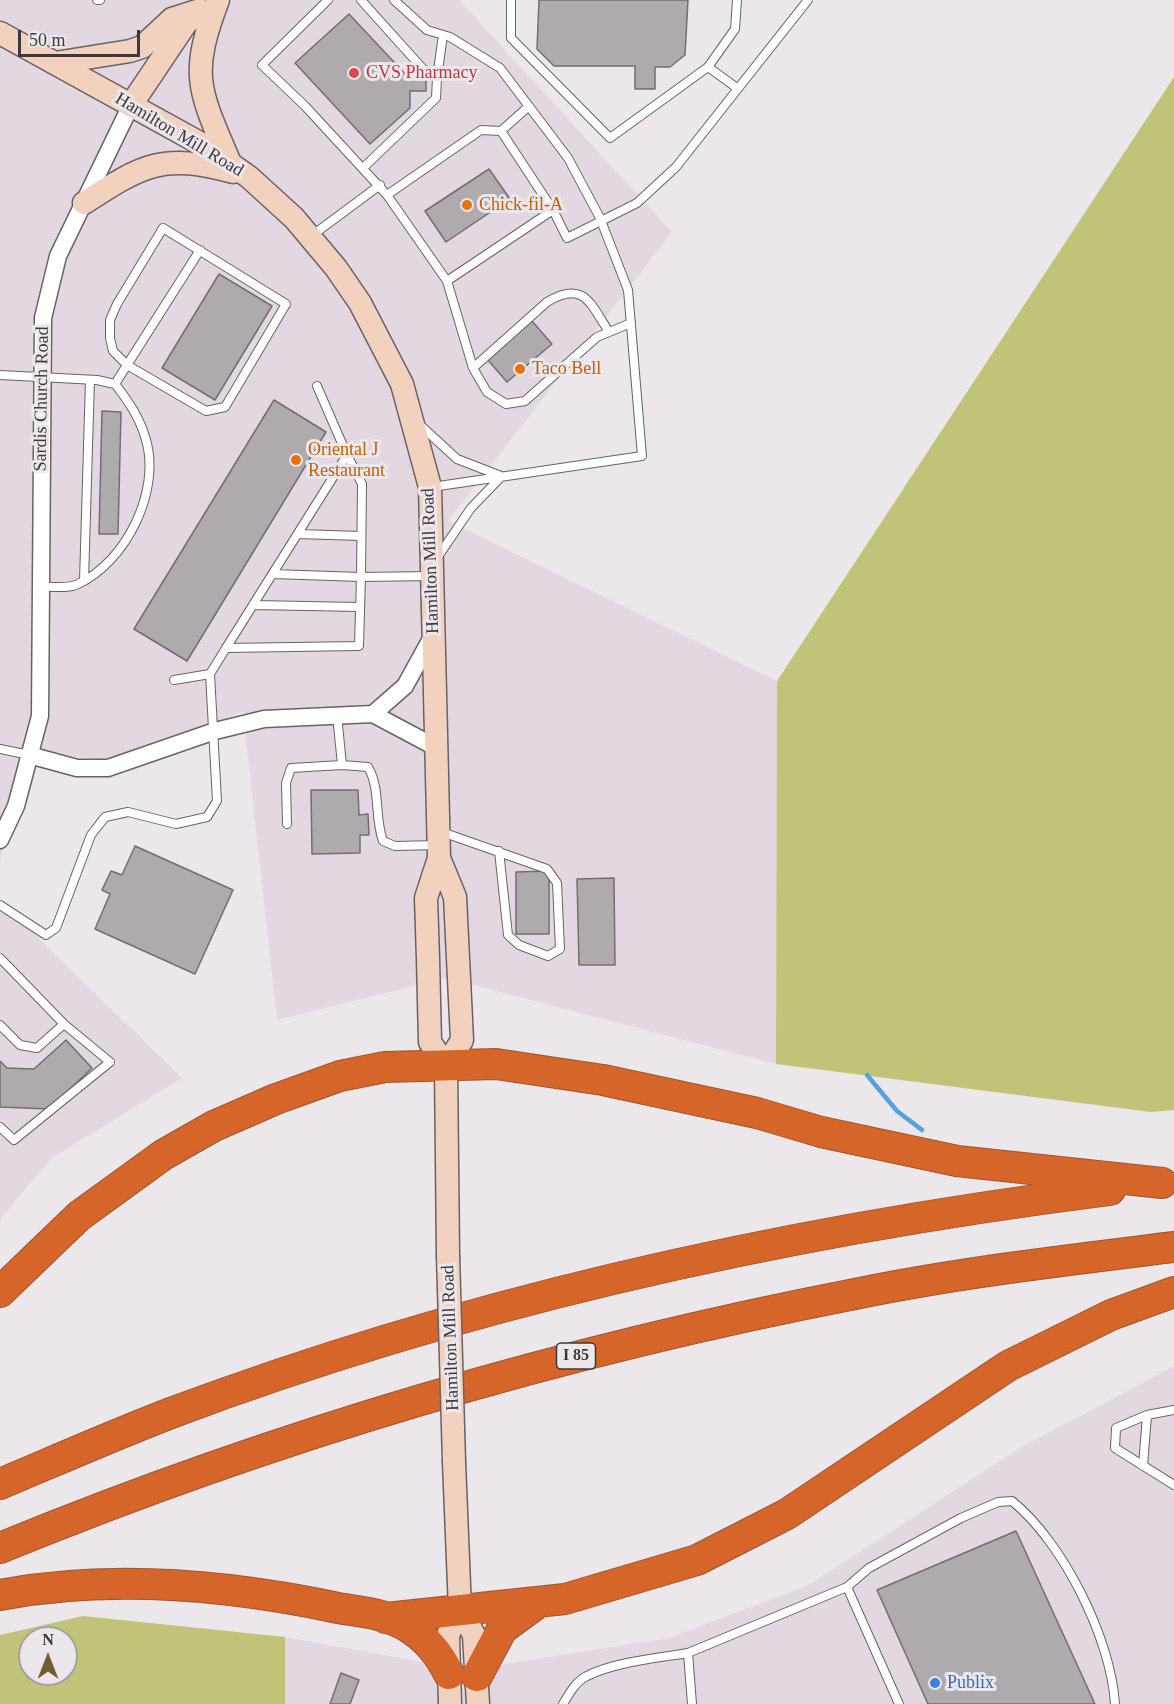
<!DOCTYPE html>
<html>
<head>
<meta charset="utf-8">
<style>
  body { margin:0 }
  #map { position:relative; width:1174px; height:1704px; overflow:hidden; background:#ebe7eb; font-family:"Times New Roman",serif }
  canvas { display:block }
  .north { position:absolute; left:18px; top:1626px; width:60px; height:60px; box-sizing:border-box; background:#ebe7eb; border:2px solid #a5a1a5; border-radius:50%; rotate:0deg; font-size:16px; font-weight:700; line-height:24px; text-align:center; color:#3b393b }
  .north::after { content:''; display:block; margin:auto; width:21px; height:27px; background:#715e2c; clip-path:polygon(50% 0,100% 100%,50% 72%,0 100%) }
  .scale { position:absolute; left:18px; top:30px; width:122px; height:27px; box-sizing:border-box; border:3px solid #3b393b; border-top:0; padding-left:8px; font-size:18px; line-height:21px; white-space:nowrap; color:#3b393b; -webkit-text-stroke:4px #ebe7eb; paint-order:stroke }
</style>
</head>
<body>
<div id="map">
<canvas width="1174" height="1704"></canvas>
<div class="north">N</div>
<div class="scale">50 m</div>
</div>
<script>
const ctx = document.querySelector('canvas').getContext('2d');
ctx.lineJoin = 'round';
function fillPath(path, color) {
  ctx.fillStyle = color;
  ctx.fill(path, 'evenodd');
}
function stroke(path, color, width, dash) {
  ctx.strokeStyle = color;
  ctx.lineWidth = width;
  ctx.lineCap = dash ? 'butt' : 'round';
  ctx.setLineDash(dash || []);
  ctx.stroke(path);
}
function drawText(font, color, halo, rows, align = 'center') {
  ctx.font = font + ' "Times New Roman",serif';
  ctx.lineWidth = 6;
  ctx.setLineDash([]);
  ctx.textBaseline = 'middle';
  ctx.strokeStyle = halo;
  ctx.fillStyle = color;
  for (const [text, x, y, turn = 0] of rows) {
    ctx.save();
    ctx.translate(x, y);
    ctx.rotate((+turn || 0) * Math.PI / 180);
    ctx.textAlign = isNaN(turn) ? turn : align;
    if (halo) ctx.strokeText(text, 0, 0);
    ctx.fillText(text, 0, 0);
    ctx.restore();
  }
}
fillPath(new Path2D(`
  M 0,0 L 459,0 L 672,232 L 448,521 L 777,681 L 776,1064 L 446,978 L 277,1020 L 243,711 L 133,761 L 34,754 L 0,860 Z
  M 0,900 L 182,1078 L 52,1158 L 0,1219 Z
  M 1174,1366 L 1174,1704 L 285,1704 L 285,1637 L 467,1670 L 669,1638 L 807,1586 L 1020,1448 Z`), '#e3d8e2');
fillPath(new Path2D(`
  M 1174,77 L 1174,1110 L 1151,1112 L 776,1064 L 777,681 Z
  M 83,1616 L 285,1637 L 285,1704 L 0,1704 L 0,1635 ZM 30,1638 L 66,1638 L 66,1674 L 30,1674 Z`), '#c0c378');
stroke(new Path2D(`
  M 867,1075 L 897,1111 L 922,1130`), '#56a1dd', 4.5);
const building = new Path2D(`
  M 539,0 L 688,0 L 685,55 L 670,67 L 655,67 L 655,89 L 635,89 L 635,66 L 554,66 L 537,49 Z
  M 349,14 L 408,77 L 426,77 L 426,91 L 410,91 L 410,108 L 370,144 L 295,63 Z
  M 489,169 L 510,199 L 446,242 L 425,211 Z
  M 219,274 L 272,306 L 215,400 L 162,368 Z
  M 532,321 L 552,344 L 507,382 L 487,359 Z
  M 274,400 L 326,432 L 187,661 L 134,629 Z
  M 102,411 L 121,412 L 118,534 L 99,534 Z
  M 311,790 L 358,790 L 359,815 L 368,814 L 369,835 L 360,835 L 360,853 L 312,854 Z
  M 135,846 L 233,890 L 195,974 L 95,929 L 110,894 L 102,890 L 111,871 L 122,875 Z
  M 549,871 L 549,934 L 516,934 L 516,872 Z
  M 614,878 L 615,965 L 579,965 L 577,879 Z
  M 66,1040 L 92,1068 L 49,1109 L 0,1107 L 0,1061 L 7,1068 L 34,1069 Z
  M 1016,1531 L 1095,1704 L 928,1704 L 877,1590 Z
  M 341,1673 L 359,1680 L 350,1704 L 330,1704 Z`);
fillPath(building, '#aeaaae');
stroke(building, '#726e71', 1.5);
const lane = new Path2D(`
  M 97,0 L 100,0
  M 328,0 L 262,65 L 305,106 L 387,195 L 447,281 L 473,368 L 487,392 L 506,404 L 525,401 L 597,337 L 631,323
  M 361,0 L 423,69 L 437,78 L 436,98 L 364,167
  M 394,0 L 427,30 L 450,37 L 500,68 L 568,158 L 600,218 L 628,290 L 642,456 L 432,487
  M 511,0 L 511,38 L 610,138 L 708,67
  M 737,0 L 735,29 L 708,67 L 737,88
  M 437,78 L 443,35
  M 387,195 L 481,130 L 501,131 L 529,106
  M 553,210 L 567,238 L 637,203 L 676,167 L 808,0
  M 163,228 L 286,304 L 225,407 L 206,411 L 127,365 L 113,351 L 110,338 L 110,320 L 117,304 Z
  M 310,237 L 380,185
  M 447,281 L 553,210 L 501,131
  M 473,368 L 547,302 C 584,280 590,303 609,332
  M 0,375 L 97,380 L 115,384 L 200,250
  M 420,425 L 457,459 L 501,476
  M 298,534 L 361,536
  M 437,558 L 471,508 L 501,477
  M 273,574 L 361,577 L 362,484 L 347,455
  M 84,581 L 90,380
  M 42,587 C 53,586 69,589 78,584 C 126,562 161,491 146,440 C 140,418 129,402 115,384
  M 253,605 L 360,607
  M 226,648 L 347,455 L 317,386
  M 174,680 L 210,674
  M 337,715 L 342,765 L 368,767 C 381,789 374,817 383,841 L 395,846 L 439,845
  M 0,749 L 29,755
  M 287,824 L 286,783 L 291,768 L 342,765
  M 439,831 L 547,869 L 557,883 L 560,949 L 548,956 L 519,945 L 508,935 L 499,851
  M 0,905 L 46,935 L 56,928 L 91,835 L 105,817 L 128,812 L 176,824 L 207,817 L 217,801 L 210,674 L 226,648 L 359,646 L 361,577 L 432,576
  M 0,958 L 64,1024 L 37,1048 L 20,1045 L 0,1025
  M 0,1127 L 14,1140 L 110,1062 L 64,1024
  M 1174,1410 L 1147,1415 L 1116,1428 L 1115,1448 L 1174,1485
  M 1143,1466 L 1147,1415
  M 847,1587 L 869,1568 L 961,1518 L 998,1502 L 1012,1501 C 1063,1542 1111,1639 1115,1704
  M 563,1704 C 569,1694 576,1681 587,1676 C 614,1662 658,1658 688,1653
  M 692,1704 L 688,1653 L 847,1587 L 899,1704`);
const street = new Path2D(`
  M 373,714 L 405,686 L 433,635
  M 29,755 L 77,768 L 108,768 L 215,731 L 264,719 L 373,714 L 437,748
  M 0,840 L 16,806 L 40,716 L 43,318 L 58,256 L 131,105`);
const secondary = new Path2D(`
  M 218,0 C 189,76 199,90 230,163
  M 0,33 L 205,146 L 249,177 L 294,218 L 336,268 L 360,303 L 402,384 L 430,487 L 439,858 L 426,898 L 428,959 L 430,1042 L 446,1066
  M 55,63 L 130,51 L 142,47 L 172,19 L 200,10
  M 131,105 L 186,23 L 199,12
  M 84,203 C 144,164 163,153 233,172
  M 439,858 L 455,897 L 462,1040 L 446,1066 L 448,1255
  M 454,1462 L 460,1609 L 474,1635 L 478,1704
  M 450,1704 L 448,1635 L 460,1609`);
const highway = new Path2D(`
  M 0,1292 L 79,1216 L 163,1155 L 214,1126 L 276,1099 L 340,1076 L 385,1067 L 496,1064 L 603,1080 L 757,1113 L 821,1132 L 957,1161 L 1162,1183
  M 0,1484 C 57,1460 114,1435 171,1413 C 472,1300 792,1230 1110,1190
  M 0,1548 C 278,1434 565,1350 860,1293 C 964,1272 1069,1260 1174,1247
  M 0,1595 C 111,1574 229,1585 338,1608 C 361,1612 388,1614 408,1627 C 426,1638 440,1655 449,1674
  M 386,1618 L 565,1599 L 697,1560 L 787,1514 L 1008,1366 L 1111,1315 L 1174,1292
  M 477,1676 L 502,1629 L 539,1602`);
stroke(lane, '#676367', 10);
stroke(street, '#676367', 19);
stroke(secondary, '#676367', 25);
stroke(highway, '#9f562f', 32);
stroke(lane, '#fff', 8);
stroke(street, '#fff', 16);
stroke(secondary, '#f2d1bf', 22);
stroke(highway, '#d56529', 30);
const secondaryBridge = new Path2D(`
  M 448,1255 L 454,1462`);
stroke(secondaryBridge, '#676367', 25, []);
stroke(secondaryBridge, '#f2d1bf', 22);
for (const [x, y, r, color] of [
  [354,73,6,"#e0444e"],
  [467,205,6,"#e8710a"],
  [520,369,6,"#e8710a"],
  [296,460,6,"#e8710a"],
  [935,1683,6,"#3f7fe0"]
]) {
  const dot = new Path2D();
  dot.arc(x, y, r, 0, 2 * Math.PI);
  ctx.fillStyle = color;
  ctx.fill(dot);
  stroke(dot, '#ebe7eb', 2);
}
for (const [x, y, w] of [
  [576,1356,39]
]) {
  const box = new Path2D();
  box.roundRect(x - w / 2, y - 13, w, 26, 4.5);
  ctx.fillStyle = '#ebe7eb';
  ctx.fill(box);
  stroke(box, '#3b393b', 1.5);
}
drawText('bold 16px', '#3b393b', null, [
  ["I 85",576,1356]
]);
drawText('18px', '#be3a42', '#ebe7eb', [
  ["CVS Pharmacy",366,73]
], 'left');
drawText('18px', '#3b393b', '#ebe7eb', [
  ["Hamilton Mill Road",179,135,31],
  ["Sardis Church Road",42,399,-89],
  ["Hamilton Mill Road",431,561,-92],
  ["Hamilton Mill Road",451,1338,-92]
]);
drawText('18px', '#c56008', '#ebe7eb', [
  ["Chick-fil-A",479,205],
  ["Taco Bell",532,369],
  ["Oriental J",308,450],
  ["Restaurant",308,471]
], 'left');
drawText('18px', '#366cbe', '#ebe7eb', [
  ["Publix",947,1683]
], 'left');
</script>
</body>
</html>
